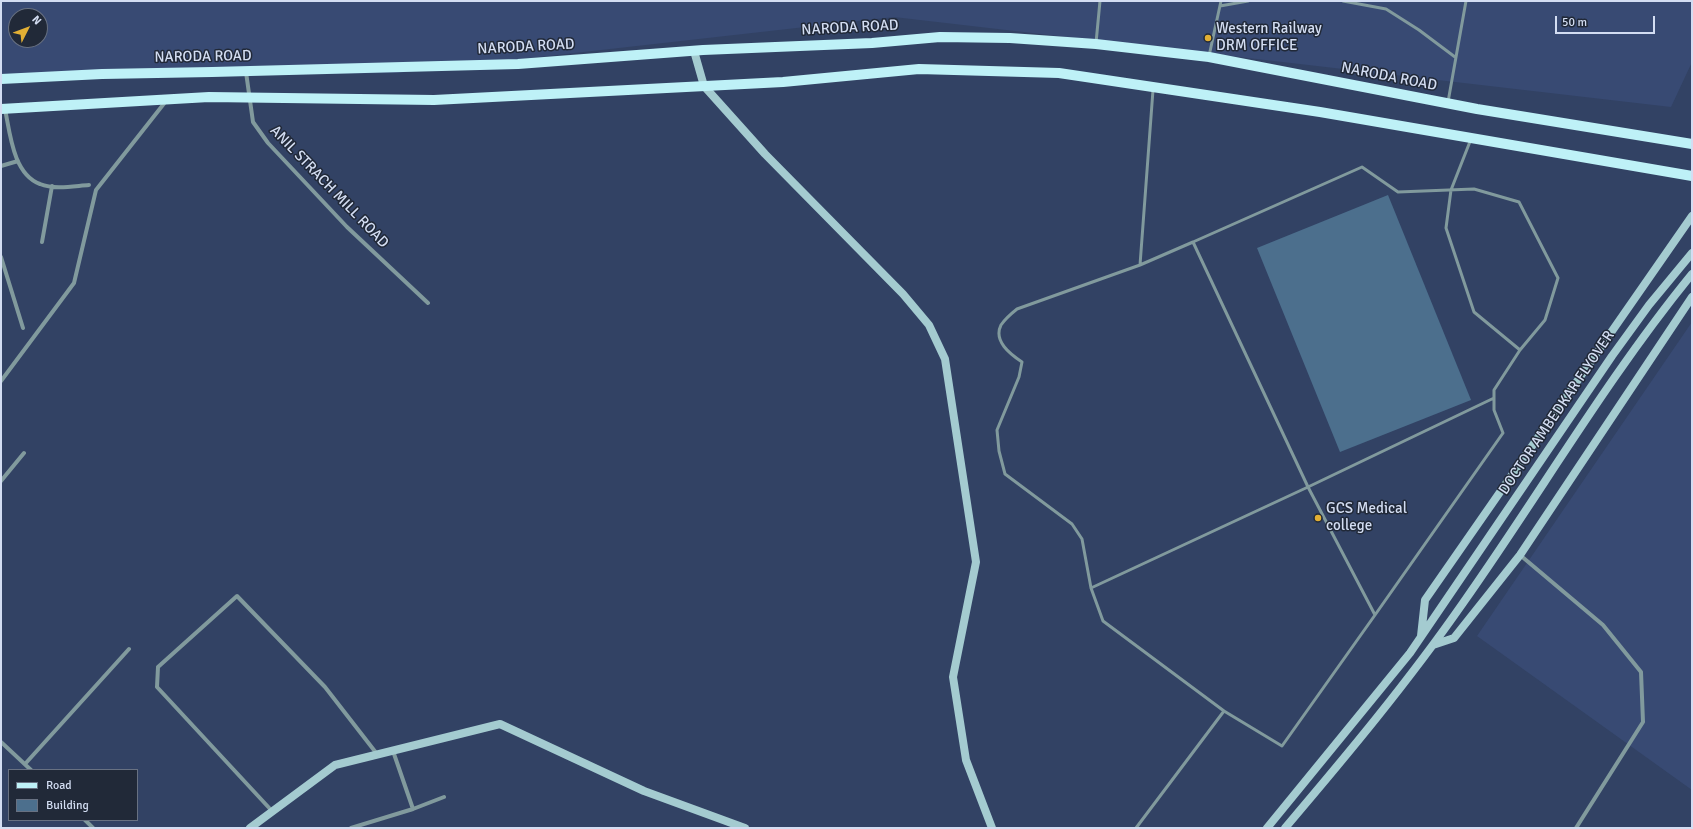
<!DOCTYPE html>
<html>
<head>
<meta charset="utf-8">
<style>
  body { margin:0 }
  #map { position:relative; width:1693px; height:829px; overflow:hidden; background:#324264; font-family:Signika,sans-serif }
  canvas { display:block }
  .frame { position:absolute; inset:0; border:2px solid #d3ddf2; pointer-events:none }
  .legend { position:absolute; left:8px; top:769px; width:130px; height:52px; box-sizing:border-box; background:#212938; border:1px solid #687182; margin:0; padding:5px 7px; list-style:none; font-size:12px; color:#d3ddf2 }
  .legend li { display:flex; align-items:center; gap:8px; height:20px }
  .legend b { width:20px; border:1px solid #687182 }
  .north { position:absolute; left:8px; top:8px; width:40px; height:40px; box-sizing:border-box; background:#212938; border:1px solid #687182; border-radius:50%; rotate:48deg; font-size:11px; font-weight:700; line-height:16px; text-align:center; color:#d3ddf2 }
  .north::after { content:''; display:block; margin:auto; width:14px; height:18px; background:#e2af34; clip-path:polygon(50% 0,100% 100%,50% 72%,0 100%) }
  .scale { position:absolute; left:1555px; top:16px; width:100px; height:18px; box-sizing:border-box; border:2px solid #d3ddf2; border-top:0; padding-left:5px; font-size:12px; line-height:14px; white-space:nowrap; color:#d3ddf2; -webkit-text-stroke:3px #212938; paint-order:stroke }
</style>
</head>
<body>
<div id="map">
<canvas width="1693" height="829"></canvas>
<div class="frame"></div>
<ul class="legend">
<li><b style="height:5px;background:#bef1f7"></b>Road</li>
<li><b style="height:11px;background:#4c6f8d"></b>Building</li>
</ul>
<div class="north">N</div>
<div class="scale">50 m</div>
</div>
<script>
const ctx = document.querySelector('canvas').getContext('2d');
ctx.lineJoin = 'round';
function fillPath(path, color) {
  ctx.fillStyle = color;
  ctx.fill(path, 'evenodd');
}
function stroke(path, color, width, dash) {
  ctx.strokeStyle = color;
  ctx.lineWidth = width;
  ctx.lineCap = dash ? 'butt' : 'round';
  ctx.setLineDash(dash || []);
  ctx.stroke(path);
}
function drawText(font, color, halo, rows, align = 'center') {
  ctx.font = font + ' Signika,sans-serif';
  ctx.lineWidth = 3;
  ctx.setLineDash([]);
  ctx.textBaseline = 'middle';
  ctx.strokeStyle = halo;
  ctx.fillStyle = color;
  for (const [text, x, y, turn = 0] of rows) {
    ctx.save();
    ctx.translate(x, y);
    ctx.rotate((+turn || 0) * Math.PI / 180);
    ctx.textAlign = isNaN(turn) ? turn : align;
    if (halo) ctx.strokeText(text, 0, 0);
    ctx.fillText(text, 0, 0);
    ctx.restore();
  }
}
fillPath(new Path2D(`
  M 1,1 L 1692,1 L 1692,62 L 1671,107 L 894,17 L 397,73 L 1,78 ZM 16,16 L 40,16 L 40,40 L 16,40 Z
  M 1692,322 L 1692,790 L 1477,636 Z`), '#384a73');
fillPath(new Path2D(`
  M 1388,195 L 1471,400 L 1340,452 L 1257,248 Z`), '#4c6f8d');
stroke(new Path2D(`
  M 1343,1 L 1386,9 L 1419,30 L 1455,57
  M 1220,6 L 1248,1
  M 1096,43 L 1100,1
  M 1209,56 L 1221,1
  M 1448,102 L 1466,1
  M 1193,242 L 1362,167 L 1398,192 L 1474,189 L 1519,202 L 1558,278 L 1545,320 L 1520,350 L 1474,312 L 1446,228 L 1451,190 L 1471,139
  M 1140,265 L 1193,242 L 1308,487 L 1494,398
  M 1091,588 L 1308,487 L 1375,615 L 1282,746 L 1224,711 L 1103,621 L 1091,588 L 1082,539 L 1072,524 L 1005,474 L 999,451 L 997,430 L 1019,377 L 1022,362 C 1010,354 993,341 1001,325 C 1005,319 1012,313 1017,309 L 1140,265 L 1153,90
  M 1375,615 L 1503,433 L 1494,410 L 1494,390 L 1520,350
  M 1136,828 L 1224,711`), '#819a9d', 3);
stroke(new Path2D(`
  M 246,72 L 253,122 L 268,143 L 347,227 L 428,303
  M 5,109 C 10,133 13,174 40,184 C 55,190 74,186 89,185
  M 1,166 L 18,161
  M 42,242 L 52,186
  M 1,257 L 23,328
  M 1,381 L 74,283 L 96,190 L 166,101
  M 1,481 L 24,453
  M 1520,555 L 1603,625 L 1641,672 L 1643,722 L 1576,828
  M 1,742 L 31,770
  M 393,751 L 413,809
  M 25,764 L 129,649
  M 272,811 L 157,687 L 158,667 L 237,596 L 325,687 L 377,754
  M 85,820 L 93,828
  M 351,828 L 413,809 L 444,797`), '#819a9d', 4);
stroke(new Path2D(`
  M 694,51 L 704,86 L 765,154 L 903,294 L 929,325 L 945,359 L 976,562 L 953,677 L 966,760 L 992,828
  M 1421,636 L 1425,600 L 1692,216
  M 1433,645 L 1454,638 L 1520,555 L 1692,297
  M 250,828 L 335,765 L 500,724 L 644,791 L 745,828
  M 1267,828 L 1410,653 L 1612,356 L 1649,305 L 1692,253
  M 1285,828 C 1347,755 1408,682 1463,603 C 1540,494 1607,378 1692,274`), '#a4cbd0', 8);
stroke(new Path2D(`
  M 1,79 L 102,74 L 212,72 L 518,64 L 703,50 L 872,43 L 940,37 L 1010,38 L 1096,44 L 1209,57 L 1477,109 L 1692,144
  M 1,109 L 209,97 L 434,100 L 783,82 L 919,69 L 1059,73 L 1320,112 L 1692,176`), '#bef1f7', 10);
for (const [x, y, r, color] of [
  [1208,38,4,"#e2af34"],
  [1318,518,4,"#e2af34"]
]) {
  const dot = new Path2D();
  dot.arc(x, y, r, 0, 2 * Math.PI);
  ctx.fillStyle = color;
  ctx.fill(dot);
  stroke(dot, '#212938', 1.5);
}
drawText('15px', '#d3ddf2', '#212938', [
  ["NARODA ROAD",850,28,-3],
  ["NARODA ROAD",526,47,-3],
  ["NARODA ROAD",203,57,-1],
  ["NARODA ROAD",1389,77,11],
  ["ANIL STRACH MILL ROAD",329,187,46],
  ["DOCTOR AMBEDKAR FLYOVER",1557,413,-56]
]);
drawText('15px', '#d3ddf2', '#212938', [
  ["Western Railway",1216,29],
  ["DRM OFFICE",1216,46],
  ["GCS Medical",1326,509],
  ["college",1326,526]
], 'left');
</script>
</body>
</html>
